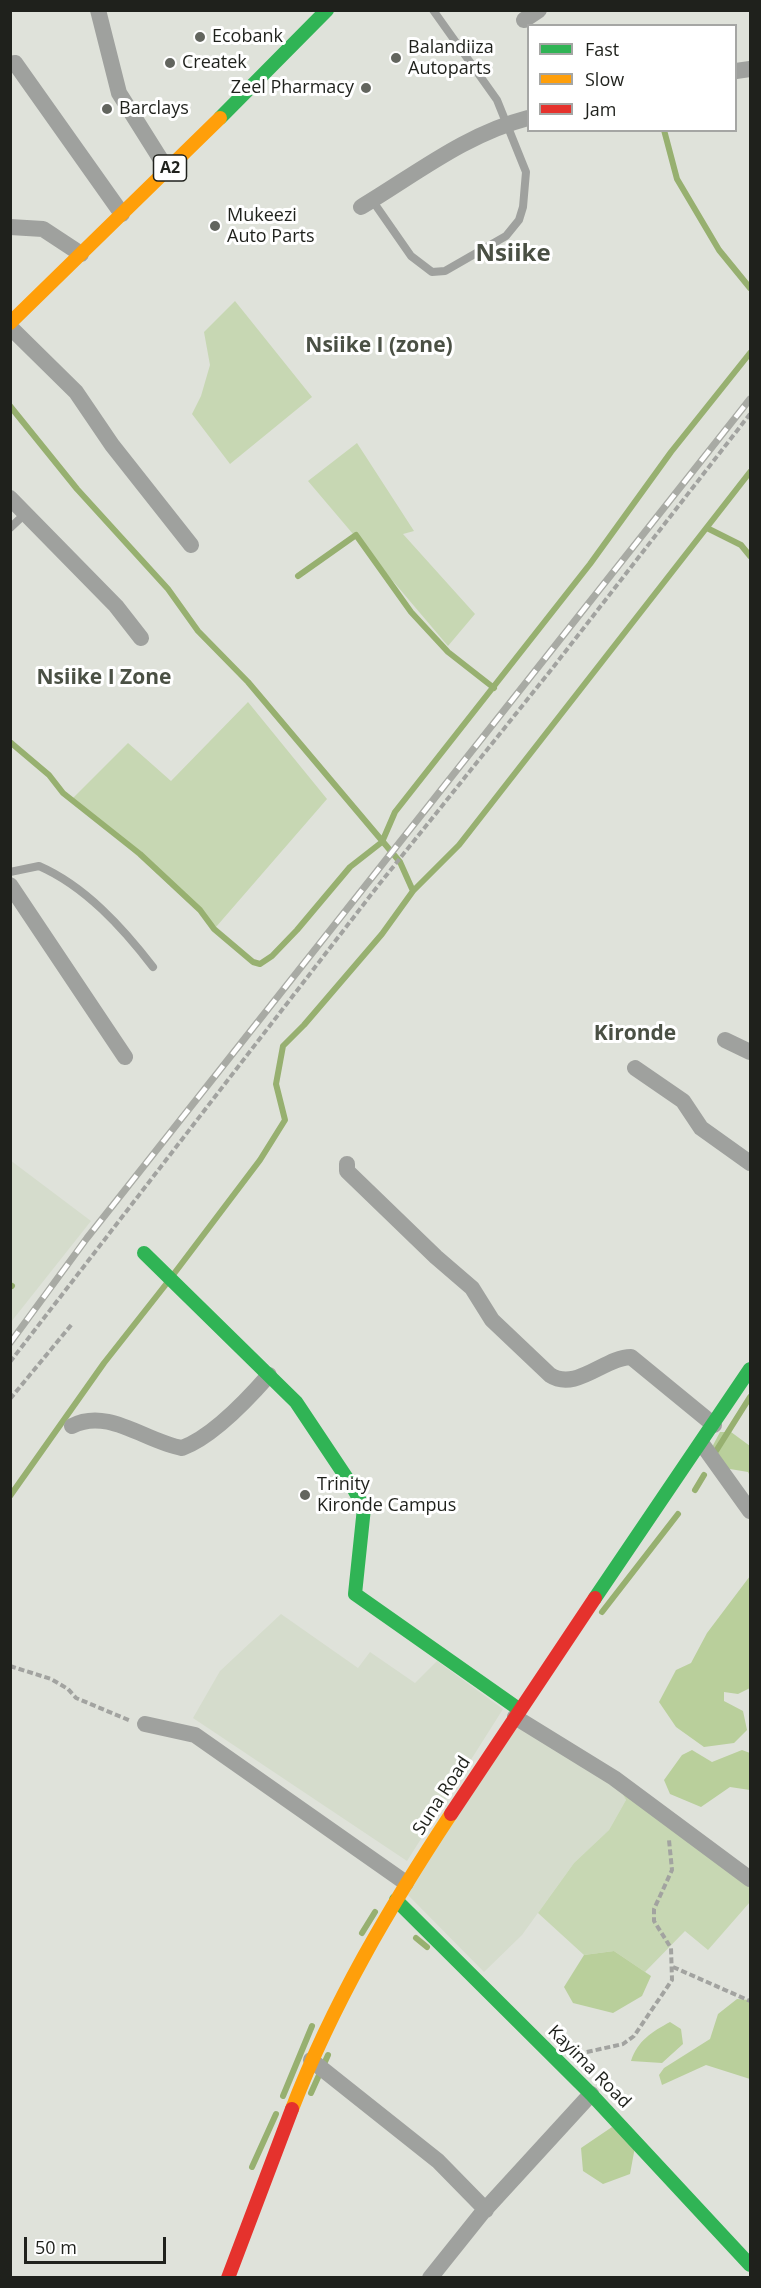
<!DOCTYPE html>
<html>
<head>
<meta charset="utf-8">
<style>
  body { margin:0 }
  #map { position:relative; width:761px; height:2288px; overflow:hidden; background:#dfe2da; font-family:"Open Sans",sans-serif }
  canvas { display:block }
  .frame { position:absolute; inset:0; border:12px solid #1f211c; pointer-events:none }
  .legend { position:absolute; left:527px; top:24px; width:210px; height:108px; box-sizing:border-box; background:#fff; border:2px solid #a5a6a4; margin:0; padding:8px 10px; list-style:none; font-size:18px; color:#1f211c }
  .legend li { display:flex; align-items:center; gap:12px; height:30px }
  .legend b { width:30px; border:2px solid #a5a6a4 }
  .scale { position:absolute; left:24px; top:2237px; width:142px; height:27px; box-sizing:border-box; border:3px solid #1f211c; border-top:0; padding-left:8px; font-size:18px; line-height:21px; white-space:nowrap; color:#1f211c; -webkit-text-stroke:4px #fff; paint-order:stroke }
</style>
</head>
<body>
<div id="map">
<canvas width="761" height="2288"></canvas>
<div class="frame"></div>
<ul class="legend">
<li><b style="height:8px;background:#30b455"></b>Fast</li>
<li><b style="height:8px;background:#ff9f0a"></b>Slow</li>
<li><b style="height:8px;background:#e5322d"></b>Jam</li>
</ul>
<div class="scale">50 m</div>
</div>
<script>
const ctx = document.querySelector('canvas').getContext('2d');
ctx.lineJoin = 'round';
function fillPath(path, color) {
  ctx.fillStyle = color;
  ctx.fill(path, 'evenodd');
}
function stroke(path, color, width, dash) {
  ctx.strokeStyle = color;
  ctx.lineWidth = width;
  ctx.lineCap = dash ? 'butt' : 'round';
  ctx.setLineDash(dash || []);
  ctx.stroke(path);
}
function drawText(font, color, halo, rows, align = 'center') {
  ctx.font = font + ' "Open Sans",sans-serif';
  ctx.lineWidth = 6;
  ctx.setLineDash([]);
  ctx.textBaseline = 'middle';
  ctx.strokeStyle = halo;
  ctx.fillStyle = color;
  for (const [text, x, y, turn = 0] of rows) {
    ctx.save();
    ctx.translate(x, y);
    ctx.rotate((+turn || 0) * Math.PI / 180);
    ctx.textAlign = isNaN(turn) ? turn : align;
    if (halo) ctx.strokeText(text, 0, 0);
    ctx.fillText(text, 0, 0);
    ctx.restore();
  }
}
fillPath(new Path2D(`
  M 10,1160 L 91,1221 L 11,1322 L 10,1322 Z
  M 281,1614 L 358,1668 L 370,1652 L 415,1683 L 437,1661 L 503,1709 L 407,1861 L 193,1718 L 220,1671 Z
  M 517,1720 L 618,1785 L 626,1800 L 609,1830 L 574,1863 L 522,1935 L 484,1972 L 407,1894 Z`), '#d5dccc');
fillPath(new Path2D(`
  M 235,301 L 312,397 L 230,464 L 192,414 L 201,396 L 210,365 L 204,332 Z
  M 357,443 L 414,531 L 403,534 L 475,614 L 448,646 L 308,481 Z
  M 248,702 L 327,799 L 216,927 L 73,798 L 128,743 L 171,781 Z
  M 621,1791 L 750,1885 L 750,1902 L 708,1950 L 685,1931 L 645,1972 L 614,1951 L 584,1955 L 538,1913 L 574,1863 L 609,1830 L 626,1800 Z`), '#c7d7b3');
fillPath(new Path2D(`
  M 720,1432 L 731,1432 L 750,1446 L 750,1476 L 748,1472 L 724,1468 L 710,1451 Z
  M 750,1576 L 750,1688 L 738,1694 L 724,1692 L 724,1701 L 743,1711 L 747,1730 L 734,1743 L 704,1747 L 676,1727 L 659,1702 L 676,1670 L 691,1663 L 707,1633 Z
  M 692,1750 L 712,1762 L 742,1750 L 750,1753 L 750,1790 L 730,1787 L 701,1807 L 670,1794 L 664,1780 L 682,1755 Z
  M 614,1951 L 651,1976 L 642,1996 L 613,2013 L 573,2003 L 564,1987 L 584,1955 Z
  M 737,1999 L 750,2000 L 750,2079 L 706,2065 L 662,2085 L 659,2075 L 664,2068 L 710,2039 L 718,2014 Z
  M 670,2022 L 681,2029 L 683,2044 L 662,2063 L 631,2061 C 638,2040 652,2032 670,2022 Z
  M 612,2127 L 635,2147 L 630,2174 L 603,2184 L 583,2171 L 581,2148 Z`), '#b9cf9b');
stroke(new Path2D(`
  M 664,130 L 677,179 L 719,250 L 750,288
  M 10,406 L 77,489 L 168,589 L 198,631 L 248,682 L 400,862 L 413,891
  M 707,528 L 741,545 L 750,556
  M 298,576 L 356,535 L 411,612 L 448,652 L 494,688
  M 10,742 L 49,775 L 63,793 L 140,854 L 200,910 L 214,929 L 253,962 L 260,964 L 272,956 L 297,930 L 350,867 L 382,842 L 395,812 L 590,564 L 671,452 L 750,353
  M 173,1275 L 260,1160 L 285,1120 L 276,1084 L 283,1046 L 304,1025 L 382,934 L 413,891 L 459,845 L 750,472
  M 10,1285 L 12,1286
  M 716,1451 L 750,1397
  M 695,1490 L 704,1475
  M 10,1496 L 104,1363 L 167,1283
  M 602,1612 L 678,1514
  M 362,1933 L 375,1912
  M 416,1938 L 427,1947
  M 311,2093 L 328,2055
  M 283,2096 L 312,2026
  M 252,2167 L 276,2114`), '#97b070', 6);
stroke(new Path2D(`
  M 10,1362 L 377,887 L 551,670 L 750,414
  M 10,1399 L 72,1324
  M 10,1666 L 51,1679 L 68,1689 L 76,1698 L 131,1721
  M 673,1967 L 750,2001
  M 578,2054 L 623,2044 L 634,2036 L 672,1980 L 671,1948 L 654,1921 L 654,1909 L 672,1870 L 669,1840`), '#a2a3a0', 4, [6, 3]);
stroke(new Path2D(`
  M 372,200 L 411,256 L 432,272 L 445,271 L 506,236 L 519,220 L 523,207 L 526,172 L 497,100 L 433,10
  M 10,528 L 27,512
  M 10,872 L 39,866 C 85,886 123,928 153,967`), '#9fa19e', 8);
stroke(new Path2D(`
  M 98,10 L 119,93 L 168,171
  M 524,20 L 539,10
  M 15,63 L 122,214
  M 736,71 L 750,69
  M 361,207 C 416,174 466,134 528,118
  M 10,227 L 43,229 L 81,254
  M 10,327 L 76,392 L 112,445 L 191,545
  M 10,498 L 116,606 L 141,638
  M 10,885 L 125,1057
  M 725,1040 L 750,1052
  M 635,1068 L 683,1101 L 701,1128 L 750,1163
  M 347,1164 L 347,1171 L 436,1257 L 472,1288 L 492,1320 L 550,1375 C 576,1392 605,1357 631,1357 L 714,1425
  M 72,1426 C 108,1407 146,1442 182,1448 C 212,1437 248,1399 269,1375
  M 702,1444 L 750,1511
  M 515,1717 L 614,1778 L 750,1879
  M 145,1724 L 195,1735 L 406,1883
  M 311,2060 L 438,2161 L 486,2210
  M 430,2278 L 482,2213 L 591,2094`), '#9fa19e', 16);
stroke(new Path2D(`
  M 220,118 L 327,10
  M 144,1253 L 296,1402 L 352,1486 L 364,1508 L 355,1594 L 520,1710
  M 595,1598 L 750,1369
  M 396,1900 L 591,2094 L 750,2265`), '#30b455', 14);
stroke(new Path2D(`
  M 10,323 L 220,118
  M 292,2109 C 333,2003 389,1908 451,1814`), '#ff9f0a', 14);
stroke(new Path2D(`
  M 451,1814 L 595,1598
  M 228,2278 L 292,2109`), '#e5322d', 14);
const rail = new Path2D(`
  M 10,1343 L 87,1238 L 750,399`);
stroke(rail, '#a8aaa4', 7);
stroke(rail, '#fff', 4.5, [14]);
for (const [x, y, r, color] of [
  [200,37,6,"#62655e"],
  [396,58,6,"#62655e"],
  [170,63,6,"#62655e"],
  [366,88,6,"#62655e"],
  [107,109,6,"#62655e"],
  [215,226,6,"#62655e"],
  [305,1495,6,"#62655e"]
]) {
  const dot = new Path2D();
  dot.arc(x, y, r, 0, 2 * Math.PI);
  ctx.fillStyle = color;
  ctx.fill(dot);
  stroke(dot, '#fff', 2);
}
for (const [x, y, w] of [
  [170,168,33]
]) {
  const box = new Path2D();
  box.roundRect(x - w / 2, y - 13, w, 26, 4.5);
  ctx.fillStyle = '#fff';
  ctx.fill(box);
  stroke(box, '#1f211c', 1.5);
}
drawText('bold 16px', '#1f211c', null, [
  ["A2",170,168]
]);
drawText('18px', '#1f211c', '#fff', [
  ["Ecobank",212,37],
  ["Balandiiza",408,48],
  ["Autoparts",408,69],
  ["Createk",182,63],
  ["Zeel Pharmacy",354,88,"right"],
  ["Barclays",119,109],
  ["Mukeezi",227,216],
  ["Auto Parts",227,237],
  ["Trinity",317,1485],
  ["Kironde Campus",317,1506]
], 'left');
drawText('18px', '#1f211c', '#fff', [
  ["Suna Road",442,1796,-57],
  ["Kayima Road",589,2067,45]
]);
drawText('bold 21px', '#4a5044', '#fff', [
  ["Nsiike I (zone)",379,346],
  ["Nsiike I Zone",104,678],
  ["Kironde",635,1034]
]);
drawText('bold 24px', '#4a5044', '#fff', [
  ["Nsiike",513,254]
]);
</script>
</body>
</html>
